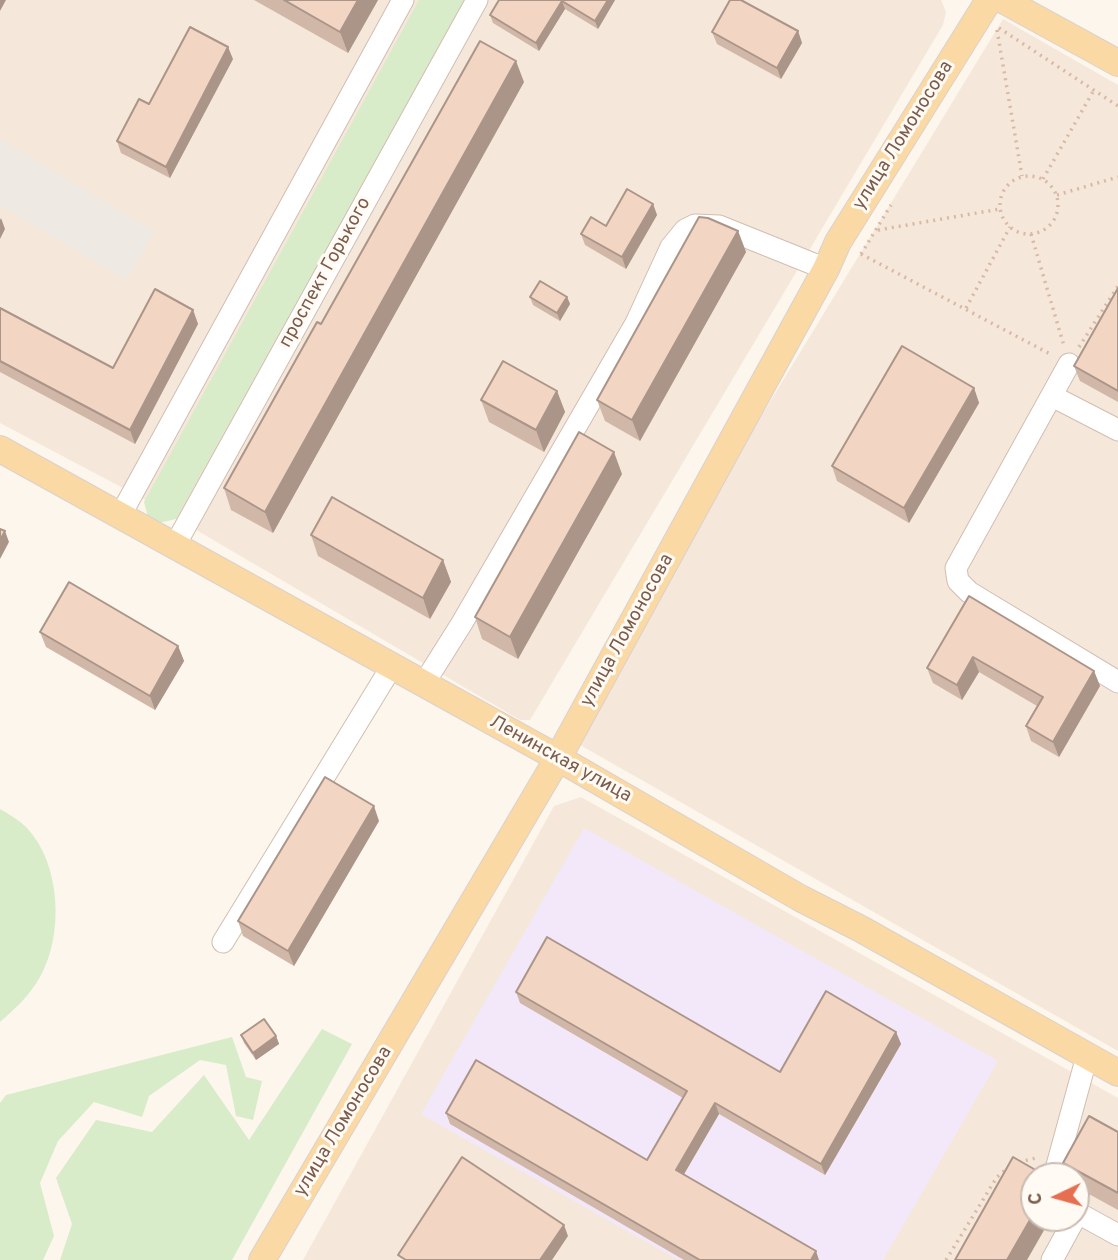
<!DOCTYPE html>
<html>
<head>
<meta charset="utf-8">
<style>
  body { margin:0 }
  #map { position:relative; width:1118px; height:1260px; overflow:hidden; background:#fdf6ec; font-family:Overpass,sans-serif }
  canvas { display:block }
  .north { position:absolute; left:1020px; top:1162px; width:70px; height:70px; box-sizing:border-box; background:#fffaf3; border:2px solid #cabbb1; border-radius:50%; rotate:265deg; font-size:19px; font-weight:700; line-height:28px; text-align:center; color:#7a5c4d }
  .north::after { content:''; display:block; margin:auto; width:24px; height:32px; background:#e76f51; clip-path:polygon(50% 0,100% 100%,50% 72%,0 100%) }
</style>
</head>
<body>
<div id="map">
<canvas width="1118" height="1260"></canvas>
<div class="north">С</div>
</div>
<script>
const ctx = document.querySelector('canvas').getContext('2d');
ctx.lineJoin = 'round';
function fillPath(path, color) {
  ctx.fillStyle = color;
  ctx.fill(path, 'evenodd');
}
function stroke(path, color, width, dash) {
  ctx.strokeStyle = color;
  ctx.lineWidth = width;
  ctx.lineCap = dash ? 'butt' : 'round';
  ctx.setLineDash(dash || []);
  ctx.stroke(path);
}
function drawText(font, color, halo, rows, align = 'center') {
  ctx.font = font + ' Overpass,sans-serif';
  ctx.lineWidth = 6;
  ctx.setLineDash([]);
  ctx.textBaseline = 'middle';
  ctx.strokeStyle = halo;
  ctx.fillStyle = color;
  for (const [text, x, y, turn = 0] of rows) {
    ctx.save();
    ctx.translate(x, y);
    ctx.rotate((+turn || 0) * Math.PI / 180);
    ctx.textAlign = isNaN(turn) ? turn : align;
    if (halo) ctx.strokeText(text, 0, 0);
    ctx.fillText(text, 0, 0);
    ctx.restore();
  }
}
fillPath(new Path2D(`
  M 0,0 L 941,0 L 946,12 L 943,25 L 530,720 L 520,720 L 140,497 L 0,423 Z
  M 1003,19 L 1118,85 L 1118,1051 L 566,737 Z
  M 581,797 L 1118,1098 L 1118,1260 L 303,1260 L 554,806 ZM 1034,1176 L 1076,1176 L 1076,1218 L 1034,1218 Z`), '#f5e8da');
fillPath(new Path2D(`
  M 0,139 L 155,232 L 126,280 L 0,205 Z`), '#efe9e4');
fillPath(new Path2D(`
  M 584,828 L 998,1061 L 883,1260 L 678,1260 L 421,1114 Z`), '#f3e8fa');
fillPath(new Path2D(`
  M 419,0 L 465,0 L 176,519 L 159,523 L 148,517 L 144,502 Z
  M 0,809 C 9,814 19,820 27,828 C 61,864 64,935 40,977 C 30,995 15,1009 0,1022 Z
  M 322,1029 L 352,1044 L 232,1260 L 60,1260 L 72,1224 L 56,1178 L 96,1120 L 152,1132 L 204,1075 L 249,1140 Z
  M 232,1037 L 246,1077 L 262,1081 L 253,1120 L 236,1116 L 226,1065 L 200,1060 L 149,1096 L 142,1117 L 94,1102 L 58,1141 L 40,1183 L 54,1236 L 43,1260 L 0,1260 L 0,1103 L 6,1095 Z`), '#d8ecc9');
const minor = new Path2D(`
  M 1069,364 L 956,568 L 958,581 L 969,592 L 1118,682
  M 1052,396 L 1118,430
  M 120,516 L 403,0
  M 174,547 L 477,0
  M 423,685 L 462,623 L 636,323 L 671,247 L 685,230 L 695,225 L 719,226 L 826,269
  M 223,942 L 392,666
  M 1059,1176 L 1056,1169 L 1087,1056
  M 1076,1217 L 1078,1213 L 1118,1235
  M 1052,1260 L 1075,1218`);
const major = new Path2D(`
  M 1003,0 L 1118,63
  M 0,449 L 558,758 L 800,898 L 861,929 L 1118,1073
  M 262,1260 L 558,758 L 826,269 L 838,242 L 989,0`);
stroke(minor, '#d1beb0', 23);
stroke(major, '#dad1cd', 28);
stroke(new Path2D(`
  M 999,28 L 1118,106
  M 997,30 L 1022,176
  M1000 205a29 29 0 1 1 58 0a29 29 0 1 1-58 0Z
  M 1043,179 L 1094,90
  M 1057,195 L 1118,177
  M 878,230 L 1000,209
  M 1031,234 L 1064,346
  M 861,254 L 891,205
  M 861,254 L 1052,355
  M 966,308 L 1010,227
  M 1079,347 L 1118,286
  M 1019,1162 L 1036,1158 L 1039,1160
  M 946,1260 L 997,1177 L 1009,1167`), '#d9b8a5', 3.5, [2, 5]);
stroke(minor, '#fff', 21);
stroke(major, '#fbd9a5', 26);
fillPath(new Path2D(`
  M 254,0 L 378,0 L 348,53 Z
  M 499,0 L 615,0 L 598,29 L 565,9 L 539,51 L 493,23 L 490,15 Z
  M 798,31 L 802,43 L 781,79 L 717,44 L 712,32 Z
  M 233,59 L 170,178 L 121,153 L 117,141 L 149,104 Z
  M 524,82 L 273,533 L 231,510 L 224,488 L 321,324 Z
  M 653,204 L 657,215 L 626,269 L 585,245 L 581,234 L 606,226 Z
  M 738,231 L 746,252 L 640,441 L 605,421 L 597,400 Z
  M 1118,288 L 1118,402 L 1080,381 L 1074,366 Z
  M 530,297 L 567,297 L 570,304 L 560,321 L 533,305 Z
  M 0,308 L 113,368 L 193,310 L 198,324 L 135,444 L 0,372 Z
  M 974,388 L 979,403 L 909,523 L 837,481 L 832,466 Z
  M 557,391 L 565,412 L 544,452 L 489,422 L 481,400 Z
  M 622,474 L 518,659 L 482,639 L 475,617 Z
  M 311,535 L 443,560 L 451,582 L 430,619 L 318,556 Z
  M 969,596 L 1094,671 L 1100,686 L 1059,757 L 1031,741 L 1026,726 L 1037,706 L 979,672 L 962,700 L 933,683 L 927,668 Z
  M 40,632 L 178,646 L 184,661 L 155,710 L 46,647 Z
  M 379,821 L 294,966 L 243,936 L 238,921 Z
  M 516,992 L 780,1072 L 896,1032 L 901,1044 L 825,1175 L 719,1114 L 684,1174 L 819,1260 L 684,1260 L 450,1124 L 446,1113 L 647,1160 L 683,1098 L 520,1003 Z
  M 241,1035 L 276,1036 L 279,1044 L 256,1060 L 244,1043 Z
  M 1118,1132 L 1118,1210 L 1076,1187 L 1076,1176 L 1068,1176 L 1063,1163 Z`), '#d1b7a8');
fillPath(new Path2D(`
  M 0,0 L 6,0 L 0,11 Z
  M 358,0 L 378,0 L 348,53 L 340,32 Z
  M 608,0 L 615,0 L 598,29 L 595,21 Z
  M 562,1 L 565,9 L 539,51 L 536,43 Z
  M 798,31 L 802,43 L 781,79 L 777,68 Z
  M 228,47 L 233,59 L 170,178 L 166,167 Z
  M 516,61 L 524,82 L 273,533 L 265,512 Z
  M 653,204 L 657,215 L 626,269 L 622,257 Z
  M 1,218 L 5,229 L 0,239 L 0,220 Z
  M 738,231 L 746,252 L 640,441 L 632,420 Z
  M 567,297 L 570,304 L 560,321 L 557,313 Z
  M 193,310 L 198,324 L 135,444 L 130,430 Z
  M 974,388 L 979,403 L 909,523 L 904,508 Z
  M 557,391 L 565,412 L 544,452 L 536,430 Z
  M 614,452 L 622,474 L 518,659 L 510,637 Z
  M 5,531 L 9,542 L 0,559 L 0,540 Z
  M 443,560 L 451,582 L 430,619 L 423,598 Z
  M 178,646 L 184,661 L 155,710 L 150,696 Z
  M 973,657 L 979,672 L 962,700 L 957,685 Z
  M 1094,671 L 1100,686 L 1059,757 L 1053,742 Z
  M 374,806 L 379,821 L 294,966 L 288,951 Z
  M 896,1032 L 901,1044 L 825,1175 L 821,1164 Z
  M 276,1036 L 279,1044 L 256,1060 L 253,1053 Z
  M 715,1103 L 719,1114 L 680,1181 L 676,1170 Z
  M 1034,1213 L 1034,1218 L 1051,1218 L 1027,1260 L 1007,1260 Z
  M 564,1225 L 568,1236 L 552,1260 L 540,1260 Z
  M 816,1251 L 819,1260 L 811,1260 Z`), '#aa9588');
const building = new Path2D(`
  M 284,0 L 358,0 L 340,32 Z
  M 499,0 L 608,0 L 595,21 L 562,1 L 536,43 L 490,15 Z
  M 730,0 L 741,0 L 798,31 L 777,68 L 712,32 Z
  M 190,27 L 228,47 L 166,167 L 117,141 L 139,99 L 149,104 Z
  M 480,41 L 516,61 L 265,512 L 224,488 L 317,322 L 321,324 Z
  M 627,189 L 653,204 L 622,257 L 581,234 L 591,217 L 606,226 Z
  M 699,217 L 708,218 L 738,231 L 632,420 L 597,400 Z
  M 540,281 L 567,297 L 557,313 L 530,297 Z
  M 1118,288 L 1118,391 L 1074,366 Z
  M 155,289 L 193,310 L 130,430 L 0,361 L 0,308 L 113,368 Z
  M 902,346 L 974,388 L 904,508 L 832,466 Z
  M 503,361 L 557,391 L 536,430 L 481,400 Z
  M 579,432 L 614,452 L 510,637 L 475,617 Z
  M 332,497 L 443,560 L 423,598 L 311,535 Z
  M 0,529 L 5,531 L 0,540 Z
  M 69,582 L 178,646 L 150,696 L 40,632 Z
  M 969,596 L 1094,671 L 1053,742 L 1026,726 L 1043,697 L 973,657 L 957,685 L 927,668 Z
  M 325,777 L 374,806 L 288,951 L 238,921 Z
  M 547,937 L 780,1072 L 826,991 L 896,1032 L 821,1164 L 715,1103 L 676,1170 L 816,1251 L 811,1260 L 700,1260 L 446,1113 L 476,1060 L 647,1160 L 687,1091 L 516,992 Z
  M 264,1019 L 276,1036 L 253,1053 L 241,1035 Z
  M 1089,1116 L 1118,1132 L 1118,1193 L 1063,1163 Z
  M 462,1157 L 564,1225 L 540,1260 L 406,1260 L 398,1255 Z
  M 1013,1157 L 1046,1176 L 1034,1176 L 1034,1213 L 1007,1260 L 955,1260 Z`);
fillPath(building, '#f3d5c3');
stroke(building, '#aa9588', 2);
drawText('19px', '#7a5c4d', '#fffaf3', [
  ["улица Ломоносова",904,136,-58],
  ["проспект Горького",326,273,-61],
  ["улица Ломоносова",628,631,-61],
  ["Ленинская улица",560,760,29],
  ["улица Ломоносова",344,1122,-59]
]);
</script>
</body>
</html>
